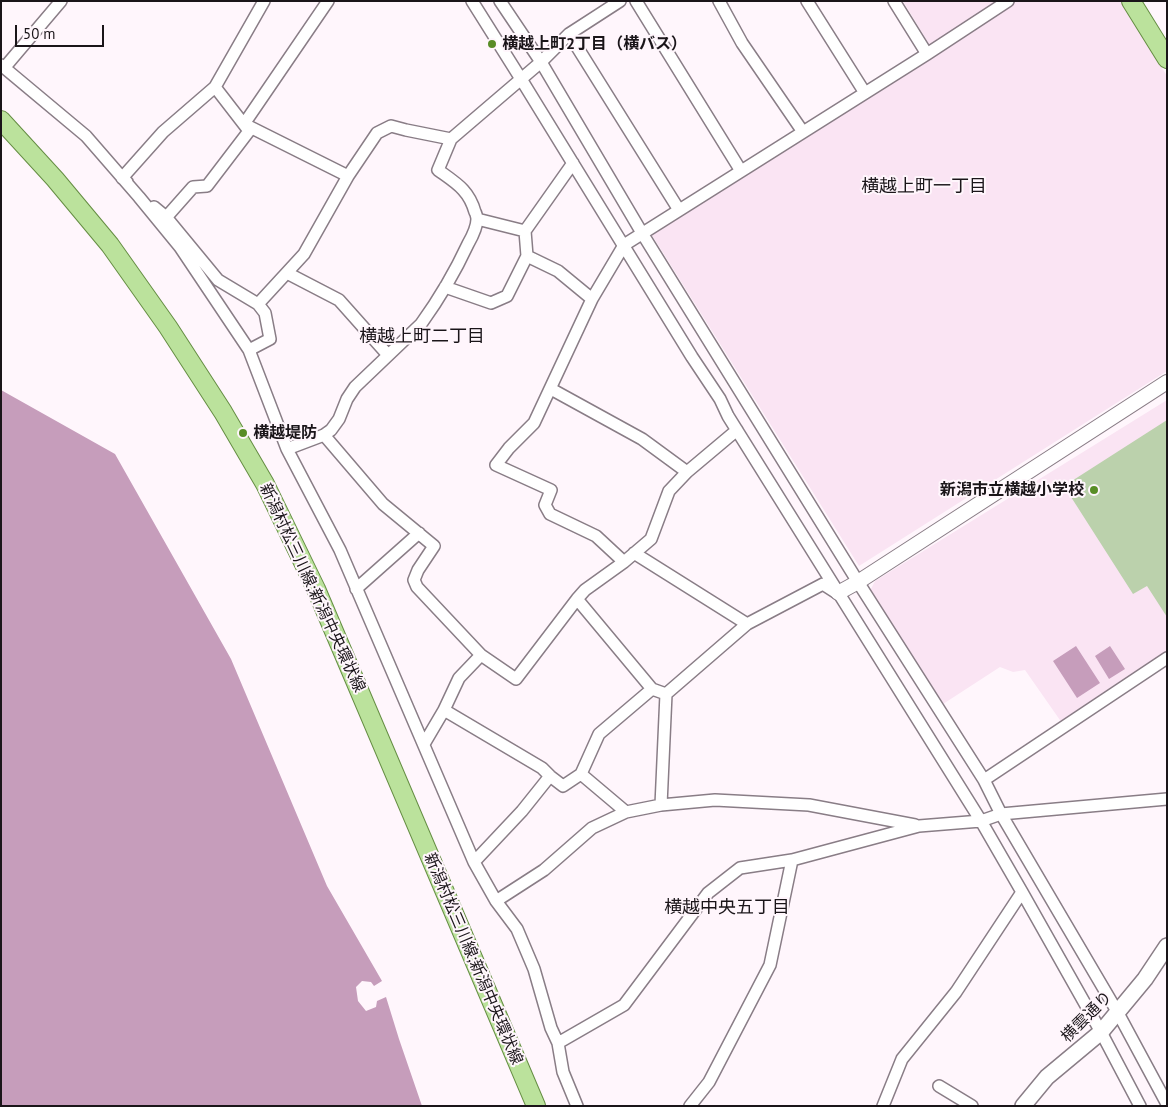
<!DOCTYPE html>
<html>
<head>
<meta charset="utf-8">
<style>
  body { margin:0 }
  #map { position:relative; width:1168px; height:1107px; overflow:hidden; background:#fff6fc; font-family:"PT Sans",sans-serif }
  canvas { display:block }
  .frame { position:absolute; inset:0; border:2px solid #1a1519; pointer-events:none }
  .scale { position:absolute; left:15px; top:25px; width:89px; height:22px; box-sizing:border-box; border:2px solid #1a1519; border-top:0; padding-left:6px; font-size:15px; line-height:18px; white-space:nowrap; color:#1a1519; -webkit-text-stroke:4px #fff6fc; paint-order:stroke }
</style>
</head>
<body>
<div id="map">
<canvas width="1168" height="1107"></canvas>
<div class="frame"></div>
<div class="scale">50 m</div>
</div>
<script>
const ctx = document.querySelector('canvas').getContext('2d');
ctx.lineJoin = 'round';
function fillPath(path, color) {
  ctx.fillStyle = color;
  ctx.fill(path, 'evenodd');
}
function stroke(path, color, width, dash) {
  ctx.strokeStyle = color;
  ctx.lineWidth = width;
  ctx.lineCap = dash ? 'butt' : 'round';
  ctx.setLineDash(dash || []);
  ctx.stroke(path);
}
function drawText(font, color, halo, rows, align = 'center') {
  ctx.font = font + ' "PT Sans","Noto Sans JP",sans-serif';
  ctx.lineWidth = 4;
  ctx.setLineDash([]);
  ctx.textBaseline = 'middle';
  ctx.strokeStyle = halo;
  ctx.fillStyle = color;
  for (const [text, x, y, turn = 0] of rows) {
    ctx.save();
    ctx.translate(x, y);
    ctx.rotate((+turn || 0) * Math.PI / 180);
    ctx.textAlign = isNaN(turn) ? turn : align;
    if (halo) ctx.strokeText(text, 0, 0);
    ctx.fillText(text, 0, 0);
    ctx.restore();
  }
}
fillPath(new Path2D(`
  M 903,1 L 1121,1 L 1167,76 L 1167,371 L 859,566 L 650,232 L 935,54 Z
  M 1167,400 L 1167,654 L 1062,723 L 1025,670 L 1013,672 L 1000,667 L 940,706 L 869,593 L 875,581 Z`), '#fae4f3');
fillPath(new Path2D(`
  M 1167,420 L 1167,617 L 1147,586 L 1133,594 L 1064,486 Z`), '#bbd1ac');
fillPath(new Path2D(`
  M 1,390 L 115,454 L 231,659 L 327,886 L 382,981 L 374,986 L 371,982 L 362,981 L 356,987 L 358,1001 L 366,1011 L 376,1007 L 377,1001 L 386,997 L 399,1039 L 422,1106 L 1,1106 Z
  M 1076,646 L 1100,683 L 1077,698 L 1053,661 Z
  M 1110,646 L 1125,669 L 1109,679 L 1095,656 Z`), '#c69dbb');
const minor = new Path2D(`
  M 328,1 L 244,124 L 348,176
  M 472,1 L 521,79 L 692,357 L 720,399 L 728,416 L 981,821 L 1022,892 L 1101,1032 L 1140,1106
  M 500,1 L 541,62 L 642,233 L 858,582 L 984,780 L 1001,814 L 1118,1013 L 1167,1104
  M 636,1 L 741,171
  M 719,1 L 742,43 L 803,132
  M 807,1 L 865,93
  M 894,1 L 927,54
  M 569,34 L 679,210
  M 1,65 L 86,136 L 139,197 L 180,247 L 249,350 L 287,449 L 340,550 L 474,862 L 496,901 L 517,929 L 534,969 L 551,1028 L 558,1043 L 563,1072 L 577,1106
  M 5,67 L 61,1
  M 573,163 L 525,231 L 527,256 L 558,271 L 592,299
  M 127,182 L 122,178 L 163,132 L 215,87 L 264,1
  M 154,207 L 166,217 L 218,280 L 258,304 L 265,313 L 270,339 L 249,350
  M 477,219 L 525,231
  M 162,222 L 193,187 L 207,186 L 249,131 L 215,87
  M 287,273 L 339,300 L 388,355
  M 445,287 L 491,303 L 507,296 L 527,256
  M 258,304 L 304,254 L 348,176 L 377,133 L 391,126 L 406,130 L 451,139
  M 551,389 L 642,439 L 687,472
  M 324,435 L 383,504 L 434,546 L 418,570 L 414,580 L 417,587 L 481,655
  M 287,449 L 324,435 L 331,430 L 339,419 L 347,399 L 355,387 L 421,324 C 439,299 455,272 468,244 C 472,237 477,228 477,219 C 477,218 476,213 475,212 C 469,190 456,183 438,170 L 451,139 L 541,62 L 569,34 L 620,1
  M 634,553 L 747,624
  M 624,562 L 596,536 L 550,514 L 545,505 L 551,490 L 496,465 L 509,448 L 534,423 L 592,299 L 624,245 L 927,54 L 1008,1
  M 356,589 L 419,533
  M 577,599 L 652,689
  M 444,710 L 459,678 L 481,655 L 516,679 L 577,599 L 585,590 L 624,562 L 651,539 L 669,491 L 687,472 L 737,430
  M 424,744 L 444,710 L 542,768 L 550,776 L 563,786 L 581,774 L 599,734 L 652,689 L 666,694 L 747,624 L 823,584 L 837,593
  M 581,774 L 626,812
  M 984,780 L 1167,658
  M 661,805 L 666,694
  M 474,862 L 522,811 L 550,776
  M 496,901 L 544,870 L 592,828 L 626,812 L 661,805 L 715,800 L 809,805 L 915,825
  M 558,1043 L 624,1005 L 708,893 L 740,868 L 792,860
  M 939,1086 L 972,1106
  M 690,1106 L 709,1082 L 770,965 L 792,860 L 919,826 L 981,821 L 1001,814 L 1167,799
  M 883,1106 L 902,1059 L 956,992 L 1022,892`);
const tertiary = new Path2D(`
  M 838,593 L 858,582 L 1167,382`);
const secondary = new Path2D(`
  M 1023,1106 L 1047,1077 L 1101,1032 L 1145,979 L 1167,946`);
const primary = new Path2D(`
  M 1131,1 L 1167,59
  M 1,120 L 55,179 L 110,245 L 168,327 L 223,412 L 265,484 L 316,589 L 536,1106`);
stroke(minor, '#897d86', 14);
stroke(tertiary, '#897d86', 16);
stroke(secondary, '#897d86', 18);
stroke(primary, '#658d43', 20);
stroke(minor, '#fff', 11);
stroke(tertiary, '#fff', 14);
stroke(secondary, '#fff', 15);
stroke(primary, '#bbe29c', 18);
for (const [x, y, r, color] of [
  [492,44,5,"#598d27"],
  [243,433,5,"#598d27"],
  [1094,490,5,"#598d27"]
]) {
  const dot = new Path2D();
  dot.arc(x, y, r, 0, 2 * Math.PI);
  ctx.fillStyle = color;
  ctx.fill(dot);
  stroke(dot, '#fff6fc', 2);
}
drawText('bold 16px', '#1a1519', '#fff6fc', [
  ["横越上町2丁目（横バス）",502,44],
  ["横越堤防",253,433],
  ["新潟市立横越小学校",1084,490,"right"]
], 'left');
drawText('16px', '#1a1519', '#fff6fc', [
  ["新潟村松三川線;新潟中央環状線",312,588,65],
  ["新潟村松三川線;新潟中央環状線",473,959,67],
  ["横雲通り",1087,1017,-45]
]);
drawText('18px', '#1a1519', '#fff6fc', [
  ["横越上町一丁目",924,187],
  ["横越上町二丁目",422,337],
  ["横越中央五丁目",727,908]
]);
</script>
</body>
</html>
